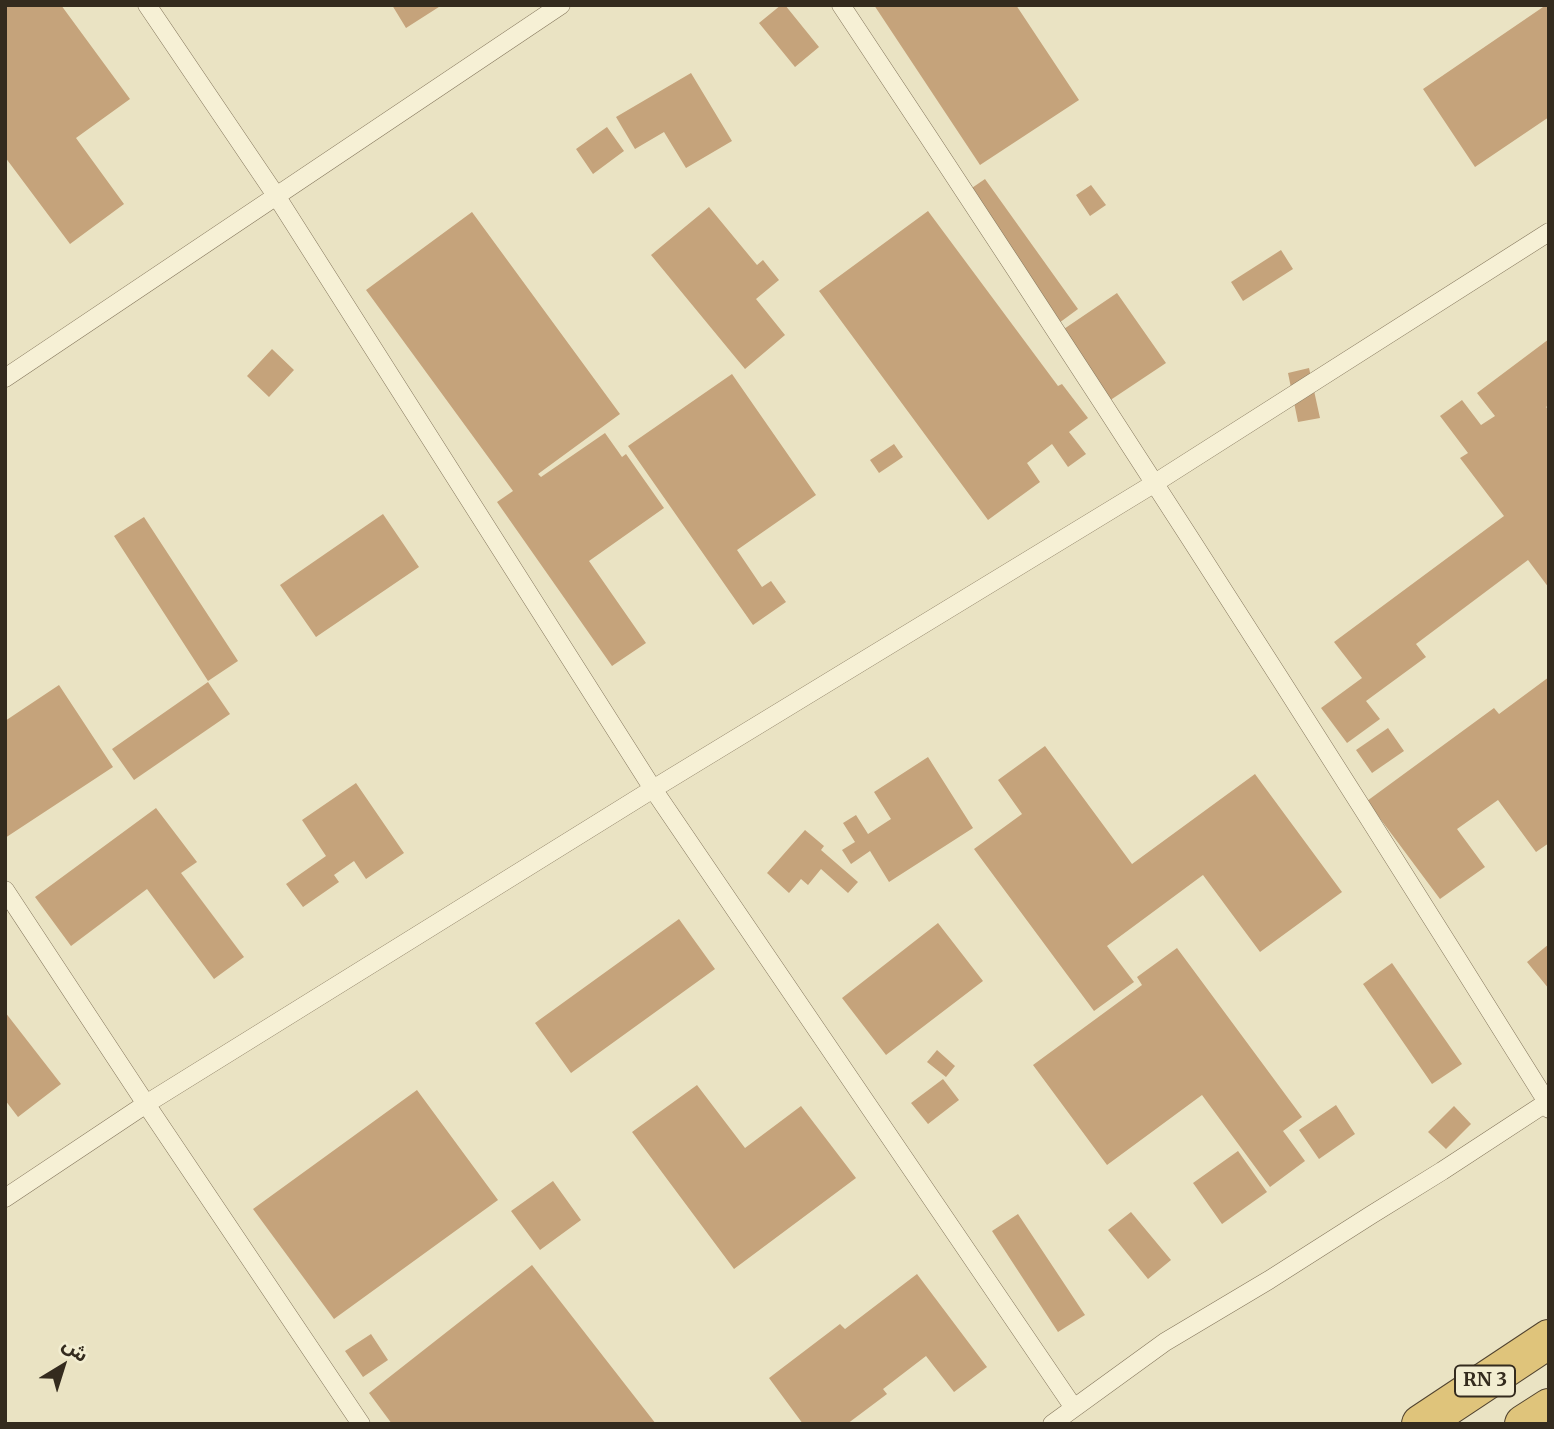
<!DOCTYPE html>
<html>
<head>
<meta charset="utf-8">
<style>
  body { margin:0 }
  #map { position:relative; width:1554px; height:1429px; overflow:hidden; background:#eae3c3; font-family:Merriweather,"Noto Sans Arabic",serif }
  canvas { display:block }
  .frame { position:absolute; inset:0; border:7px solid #342b1e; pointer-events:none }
  .north { position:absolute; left:28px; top:1331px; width:70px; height:70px; -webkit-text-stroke:5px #f2edd1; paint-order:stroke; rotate:38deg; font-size:19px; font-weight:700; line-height:28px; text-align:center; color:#342b1e }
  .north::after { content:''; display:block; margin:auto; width:24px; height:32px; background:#342b1e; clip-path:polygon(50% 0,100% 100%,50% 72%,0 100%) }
</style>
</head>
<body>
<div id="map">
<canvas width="1554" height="1429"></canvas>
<div class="frame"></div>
<div class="north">ش</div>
</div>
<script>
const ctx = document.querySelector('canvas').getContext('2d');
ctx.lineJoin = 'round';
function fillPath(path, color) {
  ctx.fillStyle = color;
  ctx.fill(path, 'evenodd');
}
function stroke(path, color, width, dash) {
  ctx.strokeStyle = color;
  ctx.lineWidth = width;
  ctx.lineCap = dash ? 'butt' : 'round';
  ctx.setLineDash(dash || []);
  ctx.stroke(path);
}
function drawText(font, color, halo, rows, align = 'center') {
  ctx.font = font + ' Merriweather,serif';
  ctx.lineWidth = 5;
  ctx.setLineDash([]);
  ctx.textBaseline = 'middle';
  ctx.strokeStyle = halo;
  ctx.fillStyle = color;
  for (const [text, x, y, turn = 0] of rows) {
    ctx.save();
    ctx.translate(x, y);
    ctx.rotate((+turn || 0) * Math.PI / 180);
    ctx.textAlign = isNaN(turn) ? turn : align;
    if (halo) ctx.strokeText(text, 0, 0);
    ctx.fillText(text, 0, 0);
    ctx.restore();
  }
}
fillPath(new Path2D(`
  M 5,5 L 61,5 L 130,99 L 76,138 L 124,204 L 70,244 L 5,157 Z
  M 392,5 L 442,5 L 406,28 Z
  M 781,5 L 785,5 L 819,47 L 795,67 L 759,23 Z
  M 874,5 L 1016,5 L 1079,100 L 980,165 Z
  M 1546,5 L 1549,5 L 1549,117 L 1475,167 L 1423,89 Z
  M 691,73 L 732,141 L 686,168 L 664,132 L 635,149 L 616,117 Z
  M 607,127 L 624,151 L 593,174 L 576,149 Z
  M 985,179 L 1078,309 L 1059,323 L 966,192 Z
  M 1091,185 L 1106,205 L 1090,216 L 1076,195 Z
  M 709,207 L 757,265 L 763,260 L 779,280 L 756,299 L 785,335 L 745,369 L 651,255 Z
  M 928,211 L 1058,386 L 1062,384 L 1088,418 L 1069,432 L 1086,454 L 1068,467 L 1052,444 L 1027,463 L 1040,482 L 988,520 L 819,291 Z
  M 472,212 L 620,414 L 538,474 L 541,477 L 605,433 L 622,457 L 626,454 L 664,508 L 589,561 L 646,643 L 612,666 L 497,502 L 513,491 L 366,290 Z
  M 1281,250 L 1293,269 L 1243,301 L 1231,282 Z
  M 1117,293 L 1166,363 L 1109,401 L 1061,331 Z
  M 1549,339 L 1549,405 L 1546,407 L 1549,410 L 1549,588 L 1528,560 L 1416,644 L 1426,657 L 1366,701 L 1380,719 L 1347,743 L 1321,708 L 1362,678 L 1334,642 L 1504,516 L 1460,458 L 1468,453 L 1440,416 L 1462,400 L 1481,425 L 1495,416 L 1477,393 Z
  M 272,349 L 294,370 L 269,397 L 247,376 Z
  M 1309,368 L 1320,418 L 1298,422 L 1288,373 Z
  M 732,374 L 816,495 L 737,550 L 762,587 L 771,581 L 786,602 L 753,625 L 628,446 Z
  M 894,444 L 903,457 L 879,473 L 870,460 Z
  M 383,514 L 419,567 L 316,637 L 280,585 Z
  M 144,517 L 238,661 L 208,681 L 114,536 Z
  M 1549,677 L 1549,843 L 1536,852 L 1498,800 L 1457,829 L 1485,867 L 1440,899 L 1367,801 L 1494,708 L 1499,714 Z
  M 208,682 L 230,714 L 134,780 L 112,749 Z
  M 59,685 L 113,767 L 5,838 L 5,721 Z
  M 1388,728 L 1404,751 L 1372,773 L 1356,750 Z
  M 1045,746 L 1132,864 L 1255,774 L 1342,892 L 1260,952 L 1203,875 L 1107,946 L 1134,982 L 1094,1011 L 974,849 L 1022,814 L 998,780 Z
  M 928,757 L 973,828 L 889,882 L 870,851 L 851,864 L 842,850 L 855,842 L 843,823 L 856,815 L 868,834 L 891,819 L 874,792 Z
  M 356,783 L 404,853 L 366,879 L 354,861 L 334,875 L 339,882 L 303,907 L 286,884 L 326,856 L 302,820 Z
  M 156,808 L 197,862 L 181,873 L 244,957 L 214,979 L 147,889 L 71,946 L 35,897 Z
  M 805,830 L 824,846 L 821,850 L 858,882 L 848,893 L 821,869 L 808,885 L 801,879 L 789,893 L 767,873 Z
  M 679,919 L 715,969 L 571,1073 L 535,1023 Z
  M 938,923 L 983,981 L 886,1055 L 842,998 Z
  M 1549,944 L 1549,989 L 1527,962 Z
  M 1177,948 L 1302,1117 L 1283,1131 L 1305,1161 L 1270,1187 L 1202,1095 L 1107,1165 L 1033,1065 L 1142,985 L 1137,977 Z
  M 1392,963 L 1462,1064 L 1432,1084 L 1363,984 Z
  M 5,1012 L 61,1084 L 18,1117 L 5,1100 Z
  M 937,1050 L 955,1066 L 946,1077 L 927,1062 Z
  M 943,1079 L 959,1100 L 928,1124 L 911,1103 Z
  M 697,1085 L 745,1148 L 801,1106 L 856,1178 L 734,1269 L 632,1132 Z
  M 417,1090 L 498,1200 L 334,1319 L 253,1209 Z
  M 1336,1105 L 1355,1134 L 1319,1159 L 1299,1130 Z
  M 1454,1106 L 1471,1124 L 1446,1149 L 1428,1132 Z
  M 1238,1151 L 1267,1192 L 1222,1224 L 1193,1183 Z
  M 553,1181 L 581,1220 L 540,1250 L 511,1211 Z
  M 1131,1212 L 1171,1260 L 1148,1279 L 1108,1230 Z
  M 1018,1214 L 1085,1315 L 1058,1332 L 992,1231 Z
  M 532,1265 L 656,1424 L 392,1424 L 369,1393 Z
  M 917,1274 L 987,1367 L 954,1392 L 926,1356 L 883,1389 L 887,1394 L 847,1424 L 803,1424 L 769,1378 L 840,1324 L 845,1329 Z
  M 371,1334 L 388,1360 L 363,1377 L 345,1351 Z`), '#c5a37b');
const service = new Path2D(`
  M 147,5 L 277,197 L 653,789 L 1074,1408
  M 841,5 C 1082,367 1317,733 1547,1102 L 1549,1109
  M 5,378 L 561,5
  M 5,890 L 146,1104 L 361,1424
  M 5,1198 L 146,1104 L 653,789 L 1155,483 L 1549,232
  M 1052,1424 L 1165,1342 L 1269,1280 L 1371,1215 L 1442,1171 L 1549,1101`);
const trunk = new Path2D(`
  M 1421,1424 L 1549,1339
  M 1524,1424 L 1549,1408`);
stroke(service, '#83755b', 19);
stroke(trunk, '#51432f', 40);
stroke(service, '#f6f0d5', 18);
stroke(trunk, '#dfc47b', 38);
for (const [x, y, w] of [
  [1485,1381,60]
]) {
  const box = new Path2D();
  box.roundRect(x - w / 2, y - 15.5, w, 31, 5);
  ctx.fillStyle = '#f2edd1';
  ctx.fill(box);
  stroke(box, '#342b1e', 2);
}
drawText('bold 19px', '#342b1e', null, [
  ["RN 3",1485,1381]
]);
</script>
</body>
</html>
